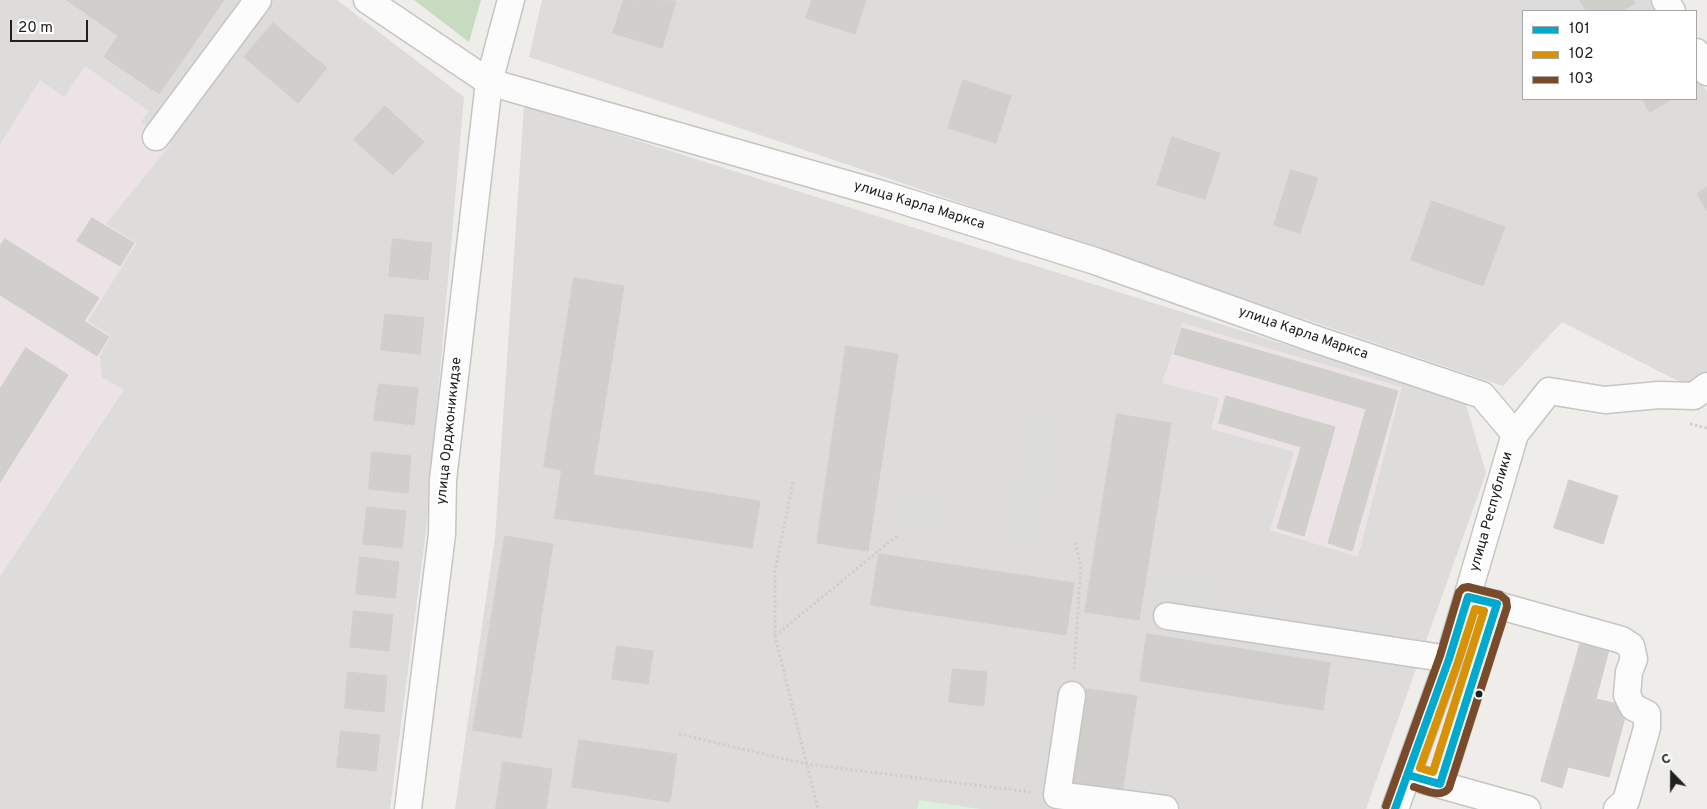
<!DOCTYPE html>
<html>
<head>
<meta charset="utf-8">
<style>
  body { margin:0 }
  #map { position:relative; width:1707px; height:809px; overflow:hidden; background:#eeede9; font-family:Overpass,sans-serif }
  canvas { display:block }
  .legend { position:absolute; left:1522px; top:10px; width:175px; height:90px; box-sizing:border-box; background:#fff; border:1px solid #a6a6a6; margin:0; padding:6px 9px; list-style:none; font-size:15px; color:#202020 }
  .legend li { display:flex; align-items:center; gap:10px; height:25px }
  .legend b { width:25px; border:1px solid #a6a6a6 }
  .north { position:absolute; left:1647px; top:749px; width:50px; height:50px; -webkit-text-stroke:4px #fff; paint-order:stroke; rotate:338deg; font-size:14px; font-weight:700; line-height:20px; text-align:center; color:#202020 }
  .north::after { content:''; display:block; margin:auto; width:18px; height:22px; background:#202020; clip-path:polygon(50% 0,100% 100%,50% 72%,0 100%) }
  .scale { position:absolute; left:10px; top:20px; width:78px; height:22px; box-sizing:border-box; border:2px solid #202020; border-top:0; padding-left:6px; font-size:15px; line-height:18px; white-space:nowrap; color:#202020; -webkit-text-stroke:4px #fff; paint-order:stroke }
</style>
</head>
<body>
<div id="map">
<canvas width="1707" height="809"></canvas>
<ul class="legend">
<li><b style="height:6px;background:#00a9ce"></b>101</li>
<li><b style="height:6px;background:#d79205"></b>102</li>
<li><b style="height:6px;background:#7a4b2a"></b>103</li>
</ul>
<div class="north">С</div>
<div class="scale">20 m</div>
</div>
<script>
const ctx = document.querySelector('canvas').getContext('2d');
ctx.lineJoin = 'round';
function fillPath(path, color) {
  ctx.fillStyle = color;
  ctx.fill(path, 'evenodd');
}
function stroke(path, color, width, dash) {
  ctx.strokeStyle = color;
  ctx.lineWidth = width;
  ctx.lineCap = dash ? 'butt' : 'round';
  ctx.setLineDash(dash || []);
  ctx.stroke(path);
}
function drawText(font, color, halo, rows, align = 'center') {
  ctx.font = font + ' Overpass,sans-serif';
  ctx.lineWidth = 4;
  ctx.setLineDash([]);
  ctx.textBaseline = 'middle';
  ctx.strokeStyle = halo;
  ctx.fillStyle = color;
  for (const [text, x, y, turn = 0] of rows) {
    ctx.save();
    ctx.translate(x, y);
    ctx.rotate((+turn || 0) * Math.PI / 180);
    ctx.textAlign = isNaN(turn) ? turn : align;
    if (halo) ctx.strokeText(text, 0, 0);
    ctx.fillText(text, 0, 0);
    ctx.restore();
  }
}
fillPath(new Path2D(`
  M 0,0 L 337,0 L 464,97 L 426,531 L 390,809 L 0,809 Z
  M 542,0 L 1650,0 L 1657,11 L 1523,11 L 1523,99 L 1696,99 L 1696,74 L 1707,92 L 1707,377 L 1692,388 L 1562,322 L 1503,386 L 529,57 Z
  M 524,105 L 1465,401 L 1486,473 L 1366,809 L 455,809 L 495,538 Z`), '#dddcda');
fillPath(new Path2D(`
  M 85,66 L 149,111 L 141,122 L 171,144 L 106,224 L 137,243 L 88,321 L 111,336 L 100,356 L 102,377 L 124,390 L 0,577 L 0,144 L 40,80 L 64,97 Z
  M 1182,323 L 1402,387 L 1358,557 L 1270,530 L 1294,452 L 1211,429 L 1219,398 L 1162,383 Z`), '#ebe3e6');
fillPath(new Path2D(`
  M 1030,422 L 1058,427 L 1036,544 L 1008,539 Z
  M 895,490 L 937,497 L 931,528 L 890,521 Z
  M 1161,571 L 1210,579 L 1206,604 L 1158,597 Z`), '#dcdcda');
fillPath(new Path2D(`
  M 414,0 L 481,0 L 469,42 Z`), '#c6dbc0');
fillPath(new Path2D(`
  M 919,800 L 981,809 L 917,809 Z`), '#d9f1dd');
const building = new Path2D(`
  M 67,0 L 224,0 L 159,94 L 104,57 L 118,36 Z
  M 624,0 L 676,1 L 662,48 L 613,33 Z
  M 812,0 L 866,0 L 855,34 L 806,18 Z
  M 1580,0 L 1633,0 L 1635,3 L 1622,11 L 1587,11 Z
  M 273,23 L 327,68 L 298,103 L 244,57 Z
  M 963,80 L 1011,96 L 996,143 L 948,128 Z
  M 1642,99 L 1672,99 L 1650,112 Z
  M 385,106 L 424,142 L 393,175 L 354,140 Z
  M 1172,137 L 1220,153 L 1205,199 L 1157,185 Z
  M 1291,170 L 1318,178 L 1300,233 L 1274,225 Z
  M 1707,187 L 1707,211 L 1697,194 Z
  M 1432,201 L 1505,227 L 1483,286 L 1411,260 Z
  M 92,218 L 134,243 L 120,266 L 77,241 Z
  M 5,239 L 99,298 L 84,321 L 109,337 L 97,356 L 0,295 L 0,246 Z
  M 393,239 L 432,243 L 428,280 L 389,276 Z
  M 574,278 L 624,286 L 593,475 L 544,467 Z
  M 385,314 L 424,318 L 420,354 L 381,350 Z
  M 1182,328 L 1398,391 L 1352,551 L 1328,543 L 1366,409 L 1174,354 Z
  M 846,346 L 898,354 L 868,551 L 817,543 Z
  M 26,348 L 68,375 L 0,482 L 0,389 Z
  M 379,384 L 418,388 L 414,425 L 374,420 Z
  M 1226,396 L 1335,427 L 1304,536 L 1277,528 L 1301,447 L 1219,423 Z
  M 1117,414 L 1171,423 L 1139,620 L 1085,612 Z
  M 372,452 L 411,456 L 408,493 L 369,489 Z
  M 562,470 L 760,501 L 752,548 L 555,518 Z
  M 1569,480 L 1618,496 L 1603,544 L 1554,528 Z
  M 367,507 L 406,511 L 402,548 L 363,544 Z
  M 505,536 L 553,544 L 521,738 L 473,730 Z
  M 879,554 L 1074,583 L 1066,635 L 871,605 Z
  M 360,557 L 399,562 L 395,598 L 356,594 Z
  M 354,611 L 393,615 L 389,651 L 350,647 Z
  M 1147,634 L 1330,663 L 1323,710 L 1140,681 Z
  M 1581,641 L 1609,650 L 1596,699 L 1628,706 L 1609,777 L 1568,767 L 1562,788 L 1541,781 Z
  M 617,646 L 653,651 L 648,684 L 612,679 Z
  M 953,669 L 987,672 L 984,706 L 949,702 Z
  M 348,672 L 387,676 L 384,712 L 345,708 Z
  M 1087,689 L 1137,696 L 1122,793 L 1072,785 Z
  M 341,731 L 380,735 L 376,771 L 337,767 Z
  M 579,740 L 677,754 L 670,802 L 572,787 Z
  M 503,762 L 552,769 L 546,809 L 496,809 Z`);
fillPath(building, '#d1cfcc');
stroke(building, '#d1cfcb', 1);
const minor = new Path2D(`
  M 367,0 L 489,82 L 885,195 L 1095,261 L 1312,338 L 1482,395 L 1515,434 L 1449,659 L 1395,809
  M 1665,0 L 1672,11
  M 1696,52 L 1707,72
  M 156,137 L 258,0
  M 1515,434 L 1549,391 L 1605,400 L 1659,395 L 1694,396 L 1707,386
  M 1468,597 L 1622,640 L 1631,646 L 1634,659 L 1629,672 L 1627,695 L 1633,707 L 1647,714 L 1647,728 L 1626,801 L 1617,809
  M 1167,616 L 1449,659
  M 1072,695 L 1057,795 L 1165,809
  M 1423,780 L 1527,809
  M 1440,784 L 1497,604
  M 408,809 L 442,534 L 443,480 L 489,82 L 511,0`);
stroke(minor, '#c5c5c3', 29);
stroke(new Path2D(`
  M 1690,424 L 1707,428
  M 793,482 L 775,571 L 775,636 L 818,809
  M 775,636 L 898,535
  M 1074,669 L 1081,567 L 1075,541
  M 679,734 L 806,764 L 1031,792`), '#d6ccc9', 3, [2.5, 2.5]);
stroke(minor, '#fcfcfc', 26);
stroke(new Path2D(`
  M 1395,809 L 1449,659 L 1468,597 L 1497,604 L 1440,784 L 1408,775`), '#00a9ce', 8);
stroke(new Path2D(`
  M 1475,609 L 1484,611 L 1433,772 L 1420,768 L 1458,662 Z`), '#d79205', 8);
stroke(new Path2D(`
  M 1386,806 L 1440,656 L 1459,592 L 1463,588 L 1468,587 L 1500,595 L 1506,600 L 1507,607 L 1449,788 C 1441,799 1425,790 1414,787`), '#7a4b2a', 8);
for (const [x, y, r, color] of [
  [1479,694,4.5,"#202020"]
]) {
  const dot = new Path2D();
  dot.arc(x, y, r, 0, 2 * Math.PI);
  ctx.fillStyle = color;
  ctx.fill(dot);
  stroke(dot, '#fff', 2);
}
drawText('14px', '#202020', '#fff', [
  ["улица Карла Маркса",919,206,17],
  ["улица Карла Маркса",1303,334,19],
  ["улица Орджоникидзе",450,431,-84],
  ["улица Республики",1492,512,-74]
]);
</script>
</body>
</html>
